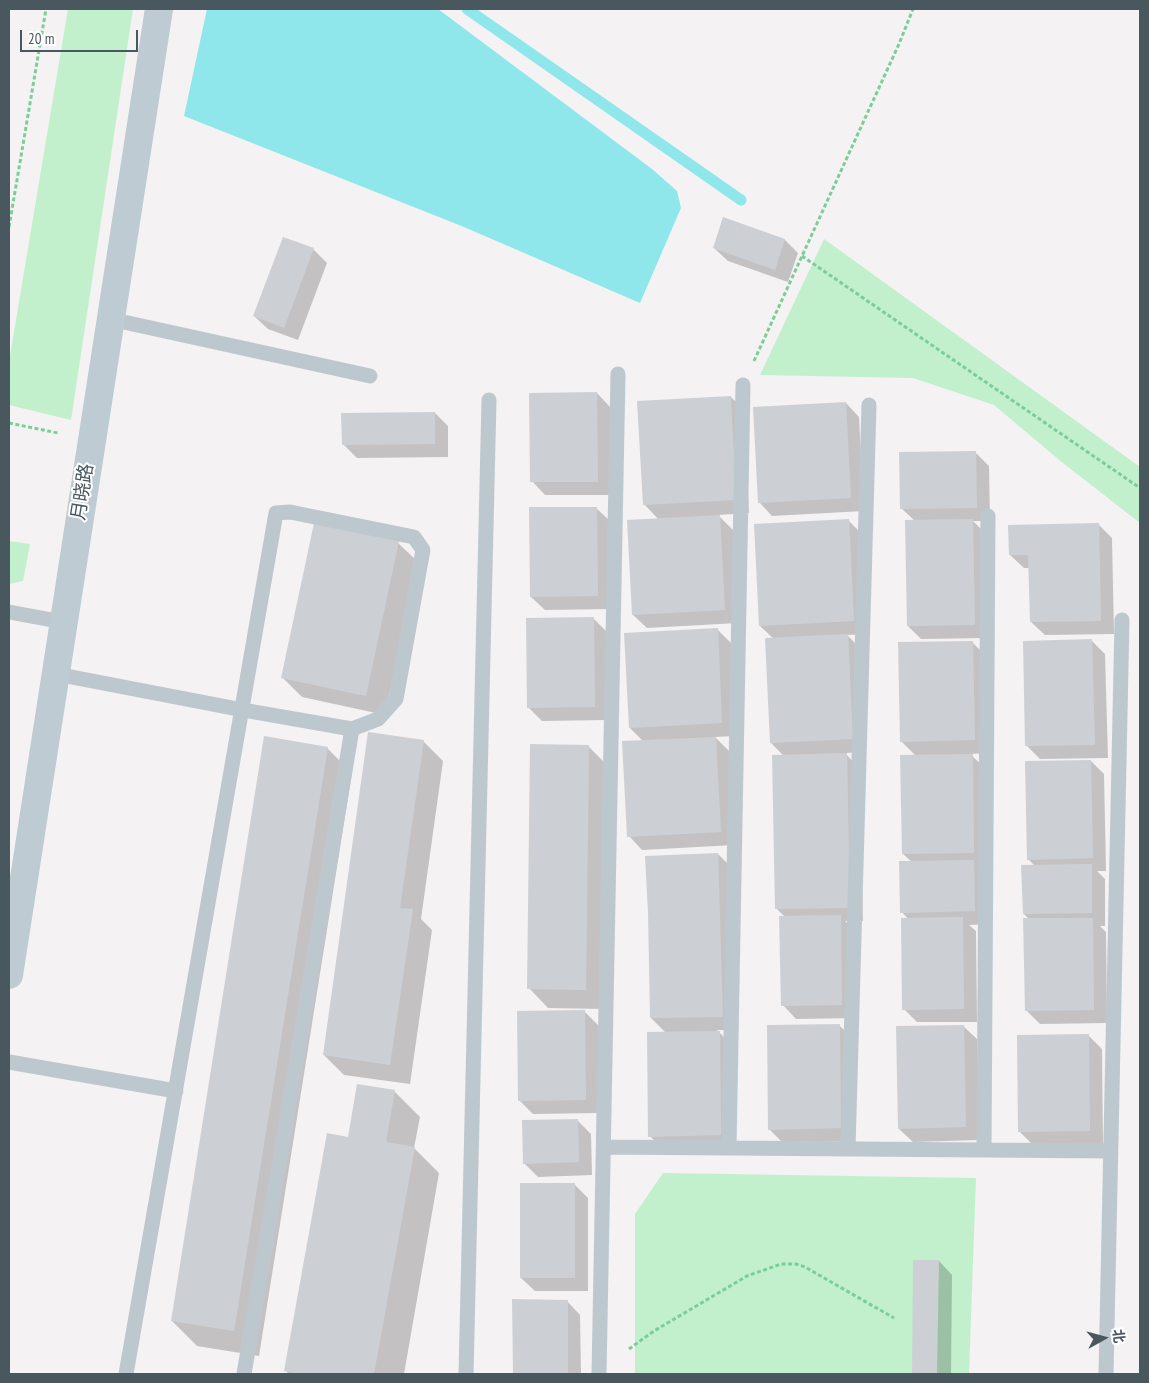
<!DOCTYPE html>
<html>
<head>
<meta charset="utf-8">
<style>
  body { margin:0 }
  #map { position:relative; width:1149px; height:1383px; overflow:hidden; background:#f4f2f2; font-family:"PT Sans Narrow","Noto Sans SC",sans-serif }
  canvas { display:block }
  .frame { position:absolute; inset:0; border:10px solid #49585f; pointer-events:none }
  .north { position:absolute; left:1079px; top:1313px; width:50px; height:50px; -webkit-text-stroke:4px #fff; paint-order:stroke; rotate:83deg; font-size:14px; font-weight:700; line-height:20px; text-align:center; color:#49585f }
  .north::after { content:''; display:block; margin:auto; width:18px; height:22px; background:#49585f; clip-path:polygon(50% 0,100% 100%,50% 72%,0 100%) }
  .scale { position:absolute; left:20px; top:30px; width:118px; height:22px; box-sizing:border-box; border:2px solid #49585f; border-top:0; padding-left:6px; font-size:15px; line-height:18px; white-space:nowrap; color:#49585f; -webkit-text-stroke:4px #fff; paint-order:stroke }
</style>
</head>
<body>
<div id="map">
<canvas width="1149" height="1383"></canvas>
<div class="frame"></div>
<div class="north">北</div>
<div class="scale">20 m</div>
</div>
<script>
const ctx = document.querySelector('canvas').getContext('2d');
ctx.lineJoin = 'round';
function fillPath(path, color) {
  ctx.fillStyle = color;
  ctx.fill(path, 'evenodd');
}
function stroke(path, color, width, dash) {
  ctx.strokeStyle = color;
  ctx.lineWidth = width;
  ctx.lineCap = dash ? 'butt' : 'round';
  ctx.setLineDash(dash || []);
  ctx.stroke(path);
}
function drawText(font, color, halo, rows, align = 'center') {
  ctx.font = font + ' "PT Sans Narrow","Noto Sans SC",sans-serif';
  ctx.lineWidth = 4;
  ctx.setLineDash([]);
  ctx.textBaseline = 'middle';
  ctx.strokeStyle = halo;
  ctx.fillStyle = color;
  for (const [text, x, y, turn = 0] of rows) {
    ctx.save();
    ctx.translate(x, y);
    ctx.rotate((+turn || 0) * Math.PI / 180);
    ctx.textAlign = isNaN(turn) ? turn : align;
    if (halo) ctx.strokeText(text, 0, 0);
    ctx.fillText(text, 0, 0);
    ctx.restore();
  }
}
fillPath(new Path2D(`
  M 68,9 L 133,9 L 71,420 L 9,405 L 9,362 Z
  M 824,239 L 1140,467 L 1140,523 L 1063,463 L 994,405 L 913,378 L 760,375 Z
  M 9,541 L 30,544 L 23,581 L 9,584 Z
  M 663,1173 L 976,1178 L 969,1374 L 635,1374 L 635,1214 Z`), '#c2f0cd');
fillPath(new Path2D(`
  M 207,9 L 438,9 L 652,169 L 677,191 L 681,208 L 640,303 L 464,227 L 184,116 Z`), '#8fe7ec');
fillPath(new Path2D(`
  M 785,240 L 798,253 L 788,282 L 728,261 L 714,248 Z
  M 313,249 L 327,263 L 298,340 L 268,329 L 254,316 Z
  M 597,393 L 610,407 L 611,495 L 545,495 L 532,481 Z
  M 731,397 L 744,410 L 749,513 L 718,515 L 733,530 L 738,623 L 647,628 L 633,615 L 659,520 L 644,504 Z
  M 846,403 L 859,417 L 864,511 L 772,516 L 759,502 Z
  M 435,413 L 448,426 L 448,457 L 357,458 L 343,444 Z
  M 975,452 L 989,466 L 990,521 L 973,521 L 986,534 L 988,638 L 921,639 L 908,626 L 915,521 L 901,508 Z
  M 596,508 L 610,521 L 611,609 L 545,610 L 531,597 Z
  M 848,520 L 862,534 L 867,634 L 847,635 L 861,649 L 866,752 L 845,753 L 859,768 L 863,921 L 845,921 L 854,930 L 855,1018 L 796,1019 L 783,1005 L 785,917 L 776,908 L 784,756 L 771,743 L 774,639 L 760,626 Z
  M 1099,525 L 1112,538 L 1114,634 L 1045,635 L 1031,622 L 1030,568 L 1024,568 L 1010,555 Z
  M 398,543 L 418,562 L 385,715 L 302,697 L 282,677 Z
  M 593,618 L 607,632 L 608,720 L 542,721 L 528,707 Z
  M 717,629 L 731,643 L 735,736 L 715,737 L 729,751 L 734,845 L 642,850 L 629,836 L 643,741 L 630,728 Z
  M 1092,641 L 1105,654 L 1108,758 L 1040,759 L 1026,745 Z
  M 973,643 L 986,656 L 988,753 L 970,754 L 986,769 L 988,924 L 969,925 L 976,931 L 977,1022 L 917,1022 L 904,1009 L 908,919 L 902,912 L 912,862 L 903,854 L 916,756 L 901,741 Z
  M 423,741 L 443,761 L 421,919 L 432,930 L 410,1084 L 344,1075 L 324,1055 Z
  M 588,746 L 608,766 L 605,1009 L 548,1008 L 529,988 Z
  M 327,748 L 352,773 L 259,1356 L 197,1346 L 172,1321 Z
  M 1091,761 L 1104,774 L 1106,871 L 1097,871 L 1105,879 L 1105,926 L 1100,926 L 1106,932 L 1107,1023 L 1040,1024 L 1026,1010 L 1030,920 L 1024,914 L 1035,866 L 1028,859 Z
  M 718,854 L 731,867 L 736,1030 L 717,1030 L 733,1046 L 734,1148 L 663,1150 L 650,1136 L 666,1033 L 651,1018 Z
  M 584,1011 L 598,1025 L 599,1113 L 533,1114 L 519,1100 Z
  M 839,1025 L 853,1039 L 854,1141 L 783,1143 L 769,1129 Z
  M 963,1026 L 977,1039 L 979,1140 L 913,1142 L 899,1129 Z
  M 1088,1035 L 1102,1049 L 1103,1144 L 1033,1145 L 1020,1132 Z
  M 358,1085 L 395,1092 L 420,1117 L 414,1148 L 439,1173 L 404,1374 L 289,1374 L 286,1371 L 349,1138 Z
  M 577,1120 L 591,1134 L 592,1175 L 538,1177 L 524,1163 Z
  M 574,1184 L 588,1198 L 588,1291 L 535,1291 L 521,1278 Z
  M 915,1261 L 939,1261 L 952,1275 L 951,1374 L 913,1374 Z
  M 513,1301 L 567,1301 L 580,1315 L 581,1374 L 514,1374 Z`), '#0003');
stroke(new Path2D(`
  M 467,9 L 741,200`), '#8fe7ec', 11);
fillPath(new Path2D(`
  M 723,217 L 785,239 L 775,270 L 713,248 Z
  M 283,237 L 314,248 L 284,328 L 253,316 Z
  M 597,392 L 598,482 L 530,482 L 529,393 Z
  M 731,396 L 736,500 L 643,505 L 637,401 Z
  M 846,402 L 851,498 L 758,503 L 753,407 Z
  M 435,412 L 435,444 L 342,445 L 341,413 Z
  M 976,451 L 977,508 L 900,509 L 899,452 Z
  M 529,507 L 597,507 L 598,596 L 530,597 Z
  M 720,515 L 725,610 L 632,615 L 627,520 Z
  M 849,519 L 854,621 L 759,626 L 754,524 Z
  M 973,519 L 975,625 L 907,626 L 905,520 Z
  M 314,523 L 399,541 L 366,696 L 281,678 Z
  M 1099,523 L 1101,621 L 1030,622 L 1028,555 L 1009,555 L 1008,525 Z
  M 594,617 L 595,707 L 527,708 L 526,618 Z
  M 718,628 L 722,723 L 629,728 L 624,633 Z
  M 848,634 L 853,739 L 770,743 L 765,638 Z
  M 1092,639 L 1095,745 L 1025,746 L 1023,641 Z
  M 973,641 L 975,740 L 900,742 L 898,642 Z
  M 368,732 L 424,740 L 400,908 L 413,909 L 390,1065 L 323,1055 Z
  M 264,736 L 328,747 L 234,1331 L 171,1321 Z
  M 716,737 L 721,832 L 627,837 L 622,741 Z
  M 530,744 L 589,745 L 586,990 L 527,989 Z
  M 847,753 L 850,908 L 775,909 L 772,755 Z
  M 973,754 L 974,853 L 902,854 L 900,755 Z
  M 1091,760 L 1093,858 L 1027,860 L 1025,761 Z
  M 718,853 L 723,1017 L 650,1018 L 648,913 L 645,856 Z
  M 974,860 L 975,911 L 900,913 L 899,861 Z
  M 1092,864 L 1092,913 L 1023,914 L 1021,865 Z
  M 841,915 L 842,1005 L 781,1006 L 779,916 Z
  M 963,917 L 964,1009 L 902,1010 L 901,918 Z
  M 1023,918 L 1093,918 L 1094,1010 L 1025,1011 Z
  M 585,1010 L 586,1100 L 518,1101 L 517,1011 Z
  M 840,1024 L 841,1128 L 768,1130 L 767,1025 Z
  M 964,1025 L 966,1127 L 898,1129 L 896,1026 Z
  M 720,1031 L 721,1135 L 648,1137 L 647,1032 Z
  M 1089,1034 L 1090,1131 L 1018,1132 L 1017,1035 Z
  M 357,1084 L 395,1090 L 386,1142 L 415,1147 L 374,1374 L 300,1374 L 284,1371 L 327,1133 L 348,1137 Z
  M 578,1119 L 579,1162 L 523,1164 L 522,1120 Z
  M 520,1183 L 575,1183 L 575,1278 L 520,1278 Z
  M 913,1260 L 939,1260 L 937,1374 L 912,1374 Z
  M 512,1299 L 568,1300 L 568,1374 L 513,1374 Z`), '#ccd0d4');
stroke(new Path2D(`
  M 9,227 L 46,9
  M 802,256 L 1140,488
  M 754,361 L 899,44 L 913,9
  M 9,423 L 58,433
  M 629,1349 L 654,1331 L 747,1276 L 781,1264 L 796,1264 L 805,1267 L 894,1318`), '#7ace98', 3, [4, 2.5]);
stroke(new Path2D(`
  M 110,319 L 370,376
  M 9,612 L 63,622
  M 56,674 L 243,710 L 352,729 L 378,719 L 396,699 L 423,550 L 414,537 L 290,512 L 276,513 L 126,1374
  M 9,1062 L 176,1091
  M 604,1147 L 1110,1151
  M 729,1148 L 743,385
  M 848,1149 L 869,405
  M 984,1150 L 988,516
  M 244,1374 L 352,729
  M 466,1374 L 489,400
  M 599,1374 L 618,374
  M 1106,1374 L 1122,620`), '#bdc8ce', 15);
stroke(new Path2D(`
  M 9,975 L 159,9`), '#becbd3', 28);
drawText('19px', '#49585f', '#fff', [
  ["月晓路",83,492,-81]
]);
</script>
</body>
</html>
